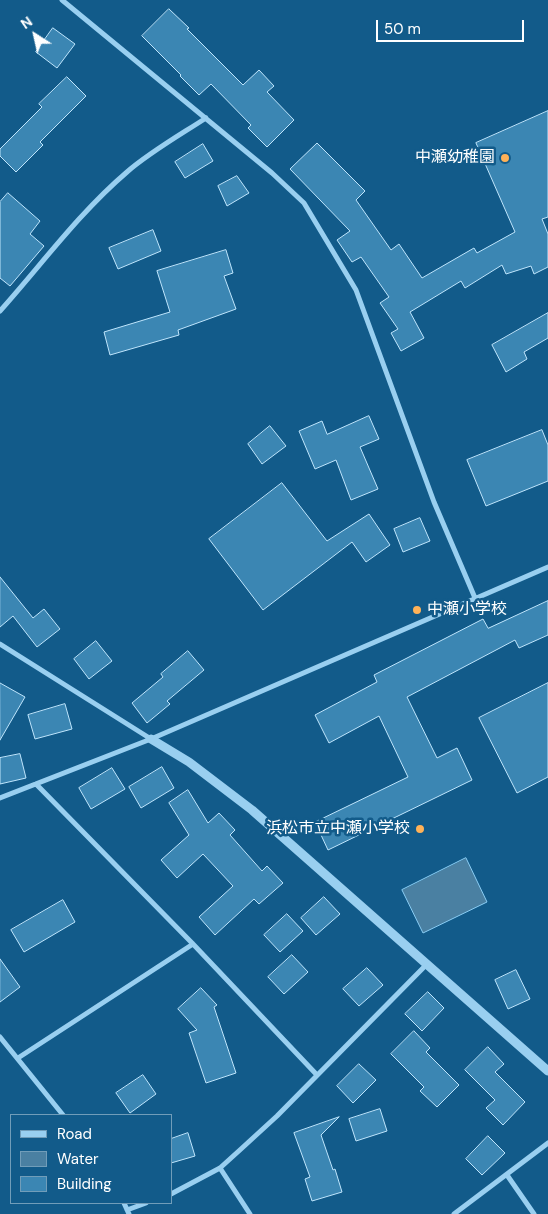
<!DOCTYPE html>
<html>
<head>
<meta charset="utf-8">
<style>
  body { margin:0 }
  #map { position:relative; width:548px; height:1214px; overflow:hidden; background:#125b8a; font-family:"DM Sans",sans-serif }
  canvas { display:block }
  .legend { position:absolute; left:10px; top:1114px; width:162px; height:90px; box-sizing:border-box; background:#125b8a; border:1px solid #719db9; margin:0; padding:6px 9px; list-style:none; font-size:15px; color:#fff }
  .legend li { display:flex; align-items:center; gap:10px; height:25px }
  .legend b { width:25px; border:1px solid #719db9 }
  .north { position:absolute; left:10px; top:10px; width:50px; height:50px; -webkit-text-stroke:4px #125b8a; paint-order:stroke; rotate:325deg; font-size:14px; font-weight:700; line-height:20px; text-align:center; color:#fff }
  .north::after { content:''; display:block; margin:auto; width:18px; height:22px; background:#fff; clip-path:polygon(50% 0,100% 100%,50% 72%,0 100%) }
  .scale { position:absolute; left:376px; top:20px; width:148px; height:22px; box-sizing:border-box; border:2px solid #fff; border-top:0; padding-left:6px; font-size:15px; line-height:18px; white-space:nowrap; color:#fff; -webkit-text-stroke:4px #125b8a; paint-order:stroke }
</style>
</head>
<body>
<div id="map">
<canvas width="548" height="1214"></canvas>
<ul class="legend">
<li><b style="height:6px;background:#99cff0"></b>Road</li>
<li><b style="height:14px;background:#4a80a2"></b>Water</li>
<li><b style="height:14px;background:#3b86b3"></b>Building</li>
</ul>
<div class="north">N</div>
<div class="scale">50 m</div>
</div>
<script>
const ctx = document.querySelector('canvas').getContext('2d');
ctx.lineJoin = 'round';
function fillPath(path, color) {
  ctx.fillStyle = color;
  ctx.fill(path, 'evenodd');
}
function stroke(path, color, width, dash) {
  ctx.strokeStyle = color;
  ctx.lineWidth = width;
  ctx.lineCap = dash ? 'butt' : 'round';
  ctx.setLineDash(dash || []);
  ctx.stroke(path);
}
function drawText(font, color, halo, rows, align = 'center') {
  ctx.font = font + ' "DM Sans","Noto Sans JP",sans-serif';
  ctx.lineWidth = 5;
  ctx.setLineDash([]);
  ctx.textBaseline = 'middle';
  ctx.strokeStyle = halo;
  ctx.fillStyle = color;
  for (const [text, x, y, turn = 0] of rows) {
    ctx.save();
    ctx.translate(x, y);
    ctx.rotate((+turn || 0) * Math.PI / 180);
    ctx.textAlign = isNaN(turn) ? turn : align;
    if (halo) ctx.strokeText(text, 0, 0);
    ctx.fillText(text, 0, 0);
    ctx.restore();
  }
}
const water = new Path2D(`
  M 466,858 L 487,902 L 423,933 L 402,890 Z`);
fillPath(water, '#4a80a2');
stroke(water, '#8acdf4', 1);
const building = new Path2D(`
  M 169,9 L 189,28 L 187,29 L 243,85 L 259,70 L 274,86 L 267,92 L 294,120 L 267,147 L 248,128 L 251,125 L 211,84 L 199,95 L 180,76 L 181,75 L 142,36 Z
  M 53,28 L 75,44 L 57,68 L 36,52 Z
  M 67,77 L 86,96 L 40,142 L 43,145 L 16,172 L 0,156 L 0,149 L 42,107 L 39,104 Z
  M 548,111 L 548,217 L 542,219 L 548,234 L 548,267 L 534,274 L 531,266 L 506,274 L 502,265 L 465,288 L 461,281 L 410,312 L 424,338 L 401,351 L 391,333 L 398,329 L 380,303 L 389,297 L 361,257 L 352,262 L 337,240 L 350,231 L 290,169 L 317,143 L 365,191 L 356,200 L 391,250 L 399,244 L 422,278 L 474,248 L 477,253 L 515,232 L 476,143 Z
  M 203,144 L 213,161 L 185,178 L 175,162 Z
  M 237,176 L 249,193 L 227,206 L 218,186 Z
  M 8,193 L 40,221 L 30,234 L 44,246 L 10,286 L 0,278 L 0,202 Z
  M 153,230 L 161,251 L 118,269 L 109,248 Z
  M 226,250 L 233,273 L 224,276 L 236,309 L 178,330 L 179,335 L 110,355 L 104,332 L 170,312 L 157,271 Z
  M 548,313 L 548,338 L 524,352 L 527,359 L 506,372 L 492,345 Z
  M 369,416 L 379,439 L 360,447 L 378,489 L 351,500 L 336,460 L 315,469 L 299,431 L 322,421 L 327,434 Z
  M 270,426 L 286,446 L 262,464 L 248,444 Z
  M 542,430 L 548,445 L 548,481 L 486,506 L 467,460 Z
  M 282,483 L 327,541 L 369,514 L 390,545 L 366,562 L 352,542 L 263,610 L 209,539 Z
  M 420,518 L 430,541 L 403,552 L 394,529 Z
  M 0,577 L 33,618 L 44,609 L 60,629 L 37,647 L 13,616 L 0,627 Z
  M 548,601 L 548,635 L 519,648 L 515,640 L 407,697 L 437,758 L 457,748 L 472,780 L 328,850 L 315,822 L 408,777 L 379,716 L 329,743 L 315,715 L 377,682 L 374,675 L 483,619 L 488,628 Z
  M 96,641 L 112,661 L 89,679 L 74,659 Z
  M 188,651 L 204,670 L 167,701 L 170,704 L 147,723 L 132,703 L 163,677 L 161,674 Z
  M 0,683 L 25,697 L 0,740 Z
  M 548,683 L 548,777 L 517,793 L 479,718 Z
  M 65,704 L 72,729 L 35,739 L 28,715 Z
  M 20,754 L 26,778 L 0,784 L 0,758 Z
  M 162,767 L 174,788 L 141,808 L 129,787 Z
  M 112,768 L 125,789 L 91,809 L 79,788 Z
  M 188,790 L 208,823 L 219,813 L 235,830 L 230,835 L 262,871 L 267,866 L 283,883 L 259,904 L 254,899 L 215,935 L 199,917 L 233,886 L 203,854 L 177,878 L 161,860 L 189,835 L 169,803 Z
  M 324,897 L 340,914 L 316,935 L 301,918 Z
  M 63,900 L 75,922 L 24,952 L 11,930 Z
  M 287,914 L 303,931 L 280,952 L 264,935 Z
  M 292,955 L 308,972 L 284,994 L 268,977 Z
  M 0,959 L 20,987 L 0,1002 Z
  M 367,968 L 383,985 L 359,1006 L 343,989 Z
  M 516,970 L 530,999 L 508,1009 L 495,980 Z
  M 201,988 L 217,1005 L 214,1007 L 236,1073 L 206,1083 L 189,1033 L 197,1030 L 178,1009 Z
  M 428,992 L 444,1008 L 422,1031 L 405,1014 Z
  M 414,1031 L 430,1048 L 426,1052 L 459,1085 L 437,1107 L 420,1091 L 424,1087 L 391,1054 Z
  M 488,1047 L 504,1064 L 495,1072 L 525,1102 L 503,1125 L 486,1108 L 495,1100 L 465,1070 Z
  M 359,1064 L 376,1080 L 353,1103 L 337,1086 Z
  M 143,1075 L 156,1094 L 130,1113 L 116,1093 Z
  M 380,1109 L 387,1131 L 356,1141 L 349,1119 Z
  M 339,1117 L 321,1135 L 333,1170 L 335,1169 L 342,1192 L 312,1201 L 305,1179 L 310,1177 L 294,1133 Z
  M 188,1133 L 195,1156 L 171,1163 L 171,1139 Z
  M 488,1136 L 505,1153 L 482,1175 L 466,1159 Z`);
fillPath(building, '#3b86b3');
stroke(building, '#bfe5fc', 1);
stroke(new Path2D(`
  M 62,0 L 272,173 L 304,203 L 356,290 L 434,502 L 475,598
  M 0,311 C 42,264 79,213 127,172 C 150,152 180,135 206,118
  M 0,644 L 151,739
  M 36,784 L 193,944 L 317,1075
  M 0,798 L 151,739 L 548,567
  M 0,1037 L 63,1115
  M 18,1058 L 193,944
  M 220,1168 L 250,1214
  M 507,1175 L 534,1214
  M 171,1194 L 220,1168 L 241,1149 L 277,1116 L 427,964
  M 124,1203 L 129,1214
  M 127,1210 L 146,1203
  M 454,1214 L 548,1143`), '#99cff0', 5);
stroke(new Path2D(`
  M 151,739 L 189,762 L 252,810 L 548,1071`), '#99cff0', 9);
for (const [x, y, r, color] of [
  [505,158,5,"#ffb258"],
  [417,610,5,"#ffb258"],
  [420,829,5,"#ffb258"]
]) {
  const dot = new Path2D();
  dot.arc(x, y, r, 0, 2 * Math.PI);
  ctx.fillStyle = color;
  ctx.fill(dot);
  stroke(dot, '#125b8a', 2);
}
drawText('16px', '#fff', '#125b8a', [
  ["中瀬幼稚園",495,158],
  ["中瀬小学校",427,610,"left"],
  ["浜松市立中瀬小学校",410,829]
], 'right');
</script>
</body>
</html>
